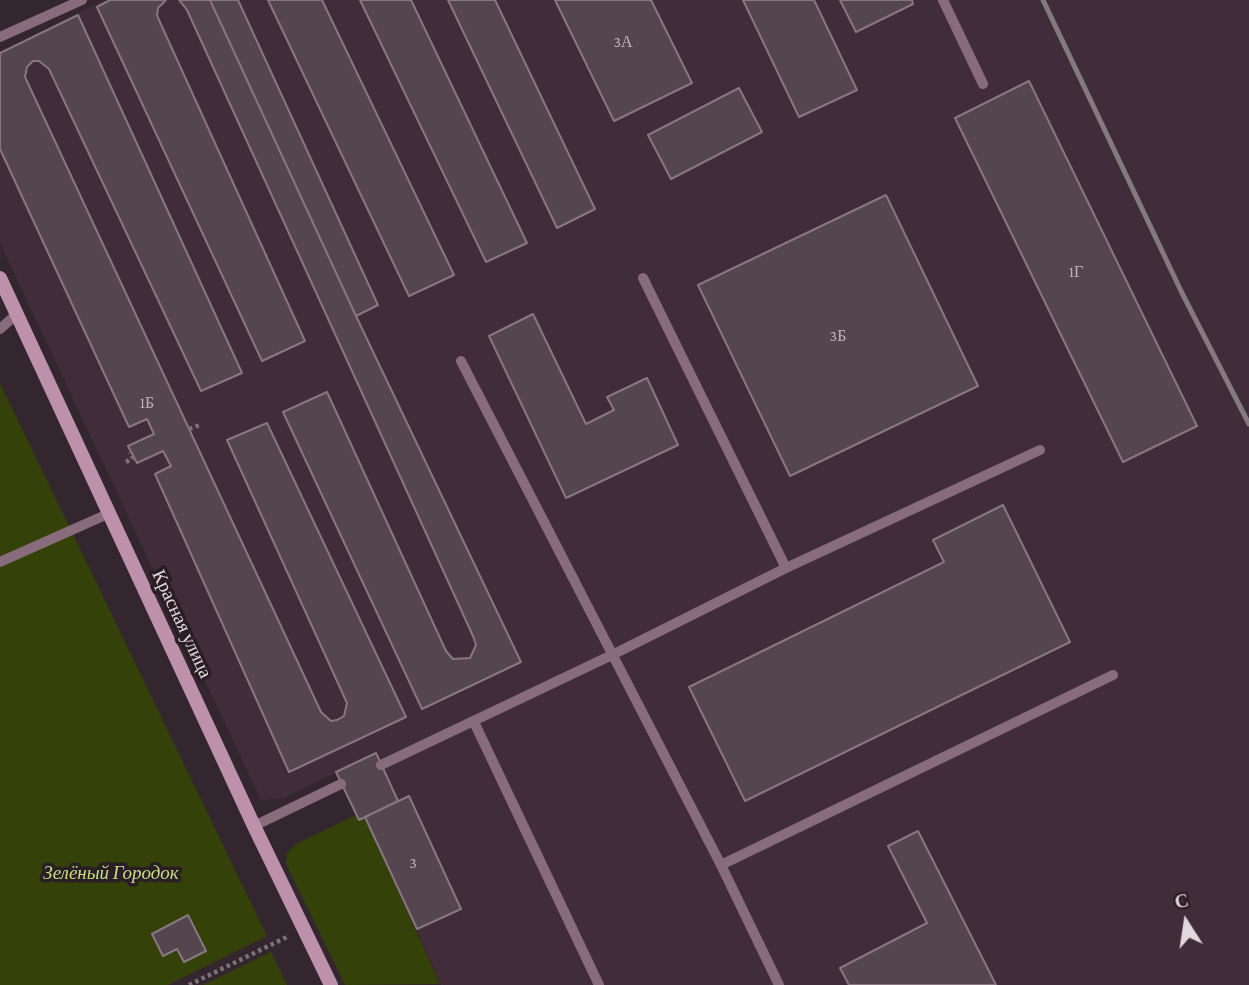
<!DOCTYPE html>
<html>
<head>
<meta charset="utf-8">
<style>
  body { margin:0 }
  #map { position:relative; width:1249px; height:985px; overflow:hidden; background:#34262e; font-family:"Crimson Pro",serif }
  canvas { display:block }
  .north { position:absolute; left:1151px; top:887px; width:70px; height:70px; -webkit-text-stroke:5px #2a1d24; paint-order:stroke; rotate:348deg; font-size:19px; font-weight:700; line-height:28px; text-align:center; color:#e2d8dd }
  .north::after { content:''; display:block; margin:auto; width:24px; height:32px; background:#e2d8dd; clip-path:polygon(50% 0,100% 100%,50% 72%,0 100%) }
</style>
</head>
<body>
<div id="map">
<canvas width="1249" height="985"></canvas>
<div class="north">С</div>
</div>
<script>
const ctx = document.querySelector('canvas').getContext('2d');
ctx.lineJoin = 'round';
function fillPath(path, color) {
  ctx.fillStyle = color;
  ctx.fill(path, 'evenodd');
}
function stroke(path, color, width, dash) {
  ctx.strokeStyle = color;
  ctx.lineWidth = width;
  ctx.lineCap = dash ? 'butt' : 'round';
  ctx.setLineDash(dash || []);
  ctx.stroke(path);
}
function drawText(font, color, halo, rows, align = 'center') {
  ctx.font = font + ' "Crimson Pro",serif';
  ctx.lineWidth = 7;
  ctx.setLineDash([]);
  ctx.textBaseline = 'middle';
  ctx.strokeStyle = halo;
  ctx.fillStyle = color;
  for (const [text, x, y, turn = 0] of rows) {
    ctx.save();
    ctx.translate(x, y);
    ctx.rotate((+turn || 0) * Math.PI / 180);
    ctx.textAlign = isNaN(turn) ? turn : align;
    if (halo) ctx.strokeText(text, 0, 0);
    ctx.fillText(text, 0, 0);
    ctx.restore();
  }
}
fillPath(new Path2D(`
  M 105,0 L 1249,0 L 1249,985 L 441,985 L 366,817 L 359,820 L 336,773 L 284,798 L 261,800 L 0,243 L 0,51 Z`), '#412d39');
fillPath(new Path2D(`
  M 0,383 L 267,936 L 168,985 L 0,985 Z
  M 356,815 L 359,820 L 365,817 L 440,984 L 345,985 L 286,864 L 287,853 L 296,844 Z
  M 271,951 L 287,985 L 203,985 L 271,952 Z`), '#344209');
const building = new Path2D(`
  M 110,0 L 166,0 L 158,8 L 157,15 L 159,20 L 305,341 L 262,361 L 97,7 Z
  M 179,0 L 210,0 L 356,316 L 521,662 L 422,709 L 283,412 L 327,392 L 446,651 L 453,659 L 470,658 L 476,645 L 473,636 L 187,10 Z
  M 210,0 L 238,0 L 378,305 L 356,316 Z
  M 268,0 L 322,0 L 454,275 L 409,296 Z
  M 360,0 L 411,0 L 527,243 L 486,262 Z
  M 448,0 L 495,0 L 595,209 L 557,228 Z
  M 555,0 L 651,0 L 692,83 L 614,121 Z
  M 743,0 L 814,0 L 857,90 L 799,117 Z
  M 840,0 L 912,0 L 913,4 L 856,32 Z
  M 78,15 L 242,373 L 201,391 L 49,69 L 39,61 L 33,61 L 27,67 L 25,77 L 321,712 L 331,721 L 337,720 L 344,716 L 347,703 L 227,440 L 267,423 L 406,717 L 289,772 L 155,474 L 171,466 L 163,451 L 137,463 L 128,446 L 154,434 L 147,419 L 129,427 L 0,149 L 0,53 Z
  M 1029,81 L 1197,426 L 1123,462 L 955,118 Z
  M 739,88 L 762,132 L 671,179 L 648,135 Z
  M 886,195 L 978,386 L 790,476 L 698,285 Z
  M 533,314 L 586,424 L 614,410 L 607,397 L 647,378 L 678,445 L 566,498 L 489,336 Z
  M 1003,505 L 1070,642 L 745,801 L 689,687 L 944,562 L 933,540 Z
  M 376,753 L 398,801 L 359,820 L 336,772 Z
  M 409,796 L 461,909 L 417,929 L 365,817 Z
  M 918,831 L 996,985 L 849,985 L 840,968 L 927,923 L 888,846 Z
  M 188,915 L 206,951 L 184,962 L 177,949 L 163,956 L 152,934 Z`);
fillPath(building, '#55454e');
stroke(building, '#887780', 2);
stroke(new Path2D(`
  M 189,429 L 202,424
  M 126,462 L 133,458 L 130,452
  M 189,985 L 289,936`), '#7e7278', 4.5, [3.5, 3.5]);
stroke(new Path2D(`
  M 943,0 L 983,84
  M 0,37 L 82,0
  M 643,278 L 786,568
  M 0,329 L 17,314
  M 461,361 L 721,865 L 779,985
  M 0,562 L 110,513
  M 474,722 L 599,985
  M 381,765 L 612,655 L 786,568 L 1040,450
  M 254,826 L 341,784
  M 721,865 L 1113,675`), '#886c7c', 10);
stroke(new Path2D(`
  M 0,278 L 254,826 L 331,985`), '#bd91aa', 14);
stroke(new Path2D(`
  M 1043,0 L 1182,293 L 1249,424`), '#857980', 5);
drawText('16px', '#bfb3b9', null, [
  ["3А",623,42],
  ["1Г",1076,272],
  ["3Б",838,336],
  ["1Б",147,403],
  ["3",413,863]
]);
drawText('19px', '#e2d8dd', '#2a1d24', [
  ["Красная улица",182,624,65]
]);
drawText('italic 19px', '#c3df82', '#2a1d24', [
  ["Зелёный Городок",111,873]
]);
</script>
</body>
</html>
